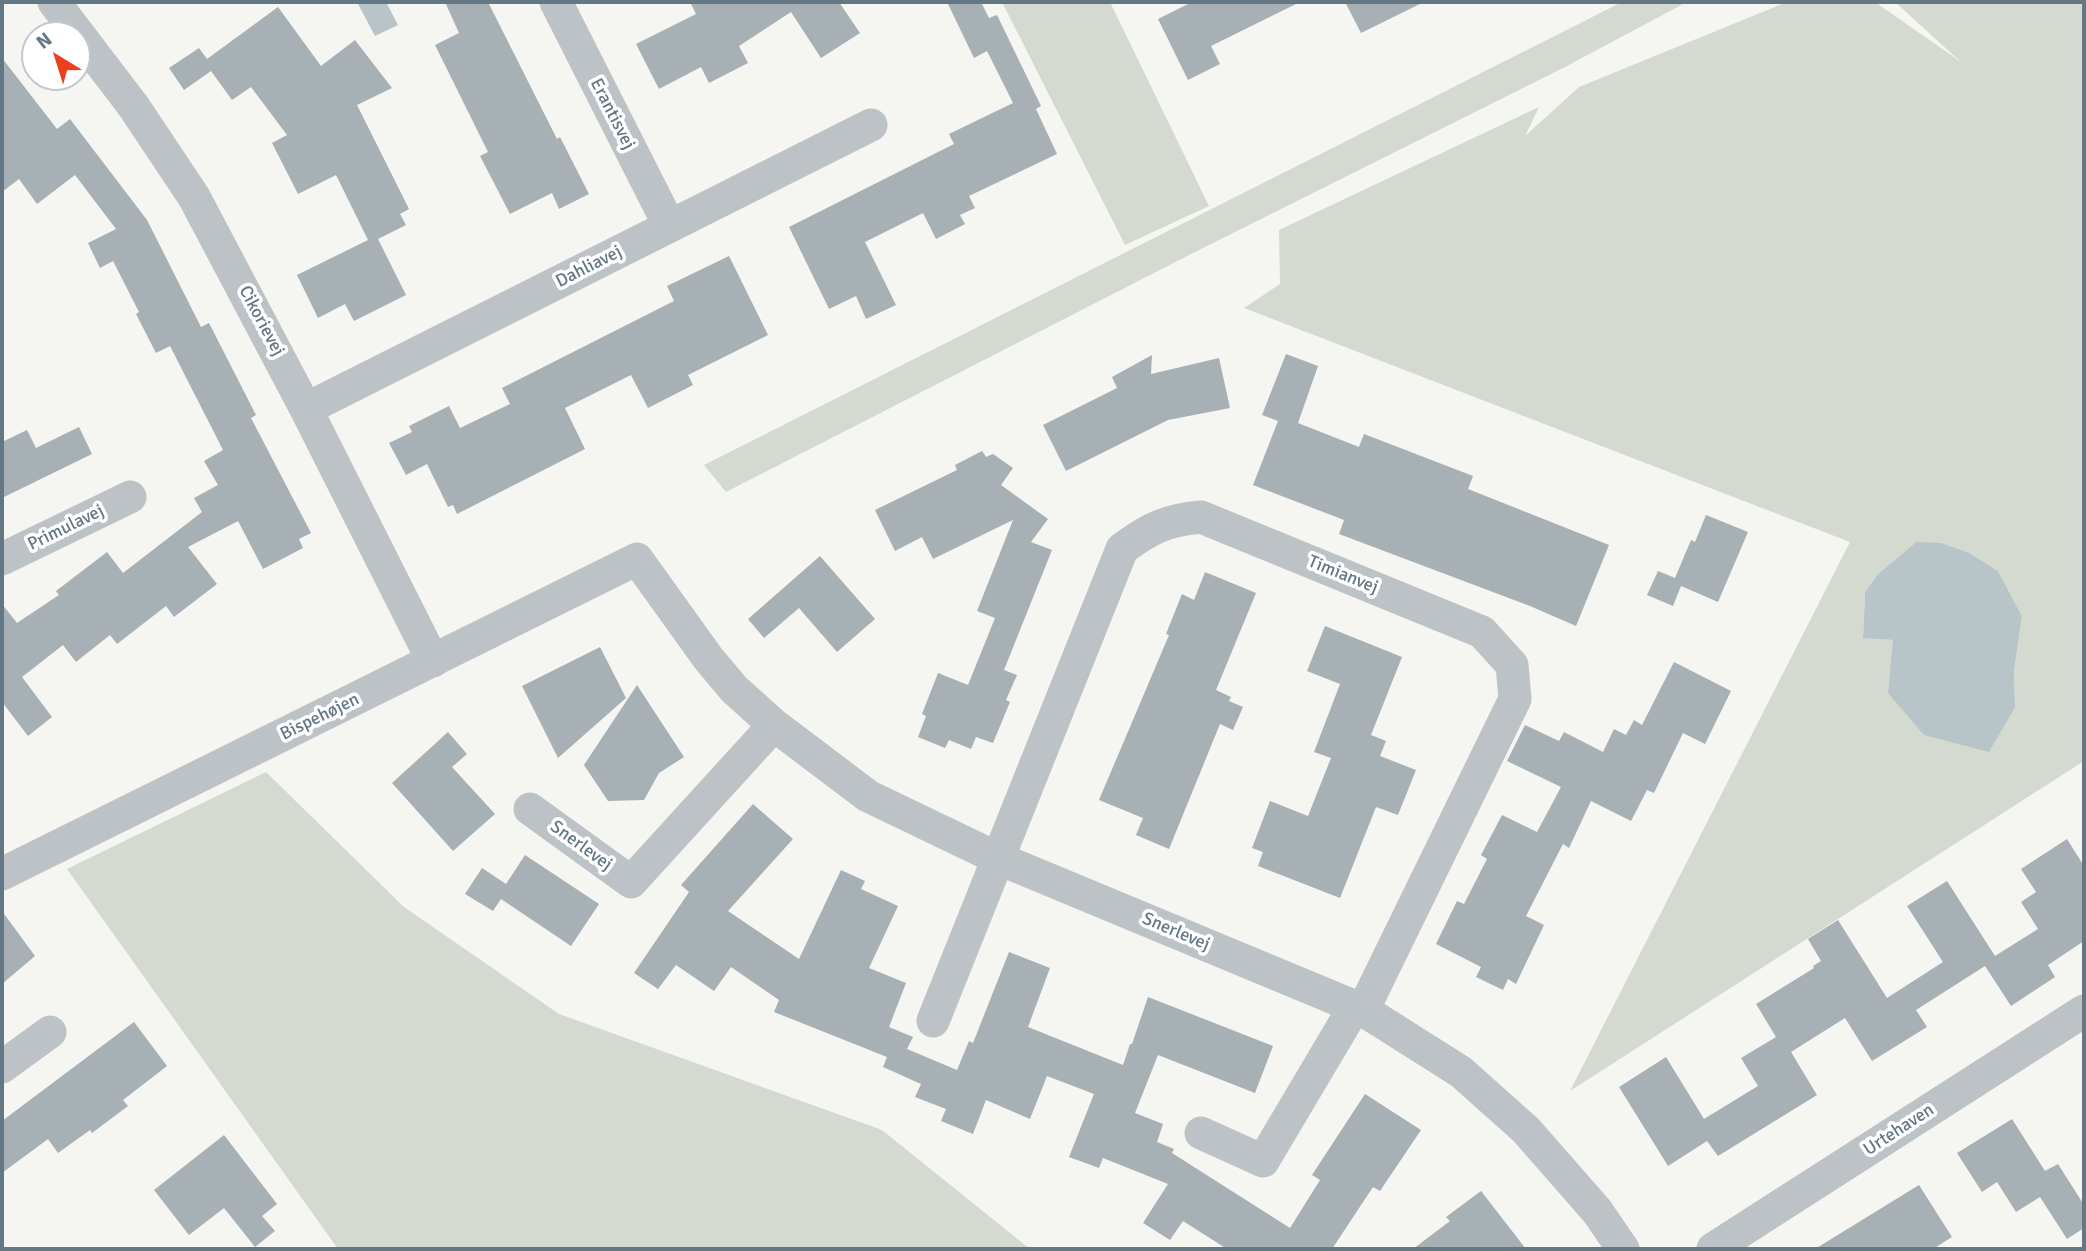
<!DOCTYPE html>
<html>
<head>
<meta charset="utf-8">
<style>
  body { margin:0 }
  #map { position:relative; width:2086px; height:1251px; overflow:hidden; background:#f5f5f1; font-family:Signika,sans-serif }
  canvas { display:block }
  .frame { position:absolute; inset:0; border:4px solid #637784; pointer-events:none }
  .north { position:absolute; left:21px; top:21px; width:70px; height:70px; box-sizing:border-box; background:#fff; border:2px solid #c1c9ce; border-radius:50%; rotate:322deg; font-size:19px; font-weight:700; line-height:28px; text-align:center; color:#637784 }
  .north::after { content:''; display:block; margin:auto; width:24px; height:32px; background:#ea3f1d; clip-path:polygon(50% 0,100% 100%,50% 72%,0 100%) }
</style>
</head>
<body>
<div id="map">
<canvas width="2086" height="1251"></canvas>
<div class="frame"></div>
<div class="north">N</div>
</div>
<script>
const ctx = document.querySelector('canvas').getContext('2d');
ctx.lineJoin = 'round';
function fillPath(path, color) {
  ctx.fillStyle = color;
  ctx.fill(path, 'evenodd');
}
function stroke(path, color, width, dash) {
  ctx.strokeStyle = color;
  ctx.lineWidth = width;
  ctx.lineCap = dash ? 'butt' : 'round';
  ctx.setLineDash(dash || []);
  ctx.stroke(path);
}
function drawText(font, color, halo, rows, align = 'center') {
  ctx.font = font + ' Signika,sans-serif';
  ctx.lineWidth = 7;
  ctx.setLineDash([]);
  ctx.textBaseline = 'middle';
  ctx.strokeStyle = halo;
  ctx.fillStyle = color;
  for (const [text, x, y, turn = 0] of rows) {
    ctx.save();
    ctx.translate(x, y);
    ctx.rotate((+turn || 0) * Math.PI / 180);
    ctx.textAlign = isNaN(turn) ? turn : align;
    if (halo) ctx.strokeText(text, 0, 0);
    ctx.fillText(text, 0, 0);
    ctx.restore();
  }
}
fillPath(new Path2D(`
  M 1002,2 L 1110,2 L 1209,206 L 1125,245 Z
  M 1622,2 L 1687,2 L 1565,67 L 1197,251 L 726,492 L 704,465 Z
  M 1787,2 L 1875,2 L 1961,62 L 1895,2 L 2084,2 L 2084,761 L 1570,1091 L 1850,542 L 1244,308 L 1280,284 L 1279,230 L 1539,107 L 1525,136 L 1579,87 ZM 1916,542 L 1998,571 L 2022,616 L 2014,671 L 2015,707 L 1893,640 L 1863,637 L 1865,592 L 1878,574 Z
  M 266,772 L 404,907 L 559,1014 L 882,1130 L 1030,1249 L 338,1249 L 67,869 Z`), '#d5dad0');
fillPath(new Path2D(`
  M 357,2 L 386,2 L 398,25 L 375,36 Z
  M 1916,542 L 1941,543 L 1969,553 L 1998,571 L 2022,616 L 2014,671 L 2015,707 L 1989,752 L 1924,735 L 1888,693 L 1893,640 L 1863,638 L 1865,592 L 1878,574 Z`), '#b7c5c9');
fillPath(new Path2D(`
  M 445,2 L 488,2 L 557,139 L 560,137 L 589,194 L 559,209 L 552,193 L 510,214 L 480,156 L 488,152 L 435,45 L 459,33 Z
  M 690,2 L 839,2 L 860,33 L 821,58 L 791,12 L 739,46 L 748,63 L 709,83 L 701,67 L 659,89 L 636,44 L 696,14 Z
  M 947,2 L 981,2 L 989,18 L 997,15 L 1041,106 L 1036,109 L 1057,154 L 969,196 L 975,208 L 960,215 L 965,224 L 936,239 L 923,213 L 865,242 L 896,305 L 866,319 L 856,296 L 829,309 L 789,227 L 954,144 L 949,134 L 1013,103 L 987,51 L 974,58 Z
  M 1192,2 L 1300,2 L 1211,46 L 1220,64 L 1188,80 L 1158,19 Z
  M 1345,2 L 1424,2 L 1361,33 Z
  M 278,7 L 321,66 L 355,40 L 392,88 L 357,105 L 409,209 L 400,214 L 406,225 L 378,239 L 406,295 L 354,321 L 345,304 L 318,318 L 297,275 L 368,240 L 336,175 L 298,194 L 272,143 L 287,135 L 251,87 L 232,100 L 211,71 L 184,90 L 169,68 L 199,48 L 207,59 Z
  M 2,58 L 57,129 L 70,119 L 147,220 L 201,327 L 209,323 L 256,415 L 251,418 L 311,533 L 299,539 L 303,548 L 263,569 L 238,521 L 188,547 L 217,584 L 174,617 L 166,606 L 117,644 L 110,635 L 76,662 L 63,645 L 22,677 L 52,717 L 28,736 L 2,702 L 2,604 L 17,623 L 59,595 L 56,591 L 107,552 L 123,573 L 202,512 L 194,498 L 218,485 L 204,461 L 223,450 L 170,346 L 156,353 L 136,314 L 139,312 L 113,261 L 100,268 L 88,243 L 116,229 L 75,175 L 37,204 L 19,179 L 2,192 Z
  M 729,256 L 768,335 L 688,375 L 693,385 L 648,408 L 631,375 L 565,408 L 585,449 L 457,514 L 453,505 L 448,507 L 427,464 L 406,475 L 389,443 L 412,432 L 409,426 L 449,406 L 460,428 L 510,404 L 502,388 L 674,301 L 667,286 Z
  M 1286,354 L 1318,366 L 1298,423 L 1359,447 L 1364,434 L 1473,476 L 1468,489 L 1609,545 L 1576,626 L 1530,606 L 1339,534 L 1344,520 L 1253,485 L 1278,421 L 1262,415 Z
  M 1152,355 L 1151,374 L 1219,358 L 1230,408 L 1168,420 L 1066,471 L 1043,425 L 1117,388 L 1112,377 Z
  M 79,427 L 92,454 L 2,498 L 2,442 L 27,430 L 36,448 Z
  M 982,451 L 986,457 L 993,454 L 1013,468 L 1001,485 L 1048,519 L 1031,542 L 1052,550 L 1004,670 L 1017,675 L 1006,700 L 1010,702 L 993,743 L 976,737 L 971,749 L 949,740 L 945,748 L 918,737 L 926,716 L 922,714 L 938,673 L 968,685 L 995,618 L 977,611 L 1013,520 L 933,559 L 922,537 L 895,551 L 875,510 L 957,470 L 955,465 Z
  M 1706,515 L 1748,532 L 1718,602 L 1681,586 L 1673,606 L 1647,595 L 1658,571 L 1675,578 L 1691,540 L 1695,542 Z
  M 820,556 L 875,619 L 837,652 L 799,608 L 764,638 L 748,619 Z
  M 1205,572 L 1256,593 L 1216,690 L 1231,697 L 1229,701 L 1243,707 L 1233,730 L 1220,724 L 1169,849 L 1136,835 L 1143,818 L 1099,800 L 1169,635 L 1166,634 L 1182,594 L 1194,600 Z
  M 1325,626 L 1402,657 L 1371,735 L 1386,741 L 1380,756 L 1416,770 L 1398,815 L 1376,807 L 1340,898 L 1258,866 L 1263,852 L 1252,848 L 1270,801 L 1308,816 L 1331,758 L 1314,752 L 1340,684 L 1307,671 Z
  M 600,647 L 626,698 L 558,758 L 522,686 Z
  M 1674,662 L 1731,691 L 1705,744 L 1683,733 L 1654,793 L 1647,790 L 1631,821 L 1591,801 L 1569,848 L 1563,844 L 1526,916 L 1544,925 L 1516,984 L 1508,979 L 1503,990 L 1476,977 L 1481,967 L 1436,944 L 1457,901 L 1464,904 L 1487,859 L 1481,855 L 1502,815 L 1537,832 L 1561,787 L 1507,761 L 1525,725 L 1559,741 L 1564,732 L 1603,752 L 1614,729 L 1626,735 L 1634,720 L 1642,725 Z
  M 637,685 L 684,757 L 659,773 L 644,800 L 608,801 L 584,765 Z
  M 448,732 L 467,754 L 452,767 L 495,814 L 453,851 L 392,783 Z
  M 753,804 L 793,839 L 728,911 L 799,959 L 841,870 L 865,881 L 861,889 L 898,906 L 869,968 L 906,983 L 889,1027 L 913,1037 L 907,1049 L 957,1070 L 969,1041 L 973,1043 L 1009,952 L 1050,968 L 1028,1027 L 1123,1065 L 1130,1044 L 1132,1044 L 1148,997 L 1273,1046 L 1255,1093 L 1158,1055 L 1135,1113 L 1163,1124 L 1157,1142 L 1174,1149 L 1172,1153 L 1290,1228 L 1320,1180 L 1312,1175 L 1365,1094 L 1421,1130 L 1380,1191 L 1373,1187 L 1332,1249 L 1227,1249 L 1183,1221 L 1170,1240 L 1143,1223 L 1168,1184 L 1103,1158 L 1099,1168 L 1069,1157 L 1094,1094 L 1047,1076 L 1030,1119 L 986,1100 L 973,1134 L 941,1121 L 946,1109 L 915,1097 L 921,1084 L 883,1067 L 887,1057 L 774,1012 L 779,1000 L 731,967 L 714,991 L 676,965 L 658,989 L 634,973 L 689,892 L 681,885 Z
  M 2067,839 L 2084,866 L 2084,941 L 2048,965 L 2055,977 L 2011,1006 L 1985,966 L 1916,1010 L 1927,1027 L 1872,1061 L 1845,1018 L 1791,1052 L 1817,1095 L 1718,1156 L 1707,1141 L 1668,1166 L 1619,1087 L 1666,1057 L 1704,1119 L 1758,1086 L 1741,1058 L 1776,1037 L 1756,1004 L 1814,968 L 1813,966 L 1821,961 L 1808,939 L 1838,920 L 1887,998 L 1943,962 L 1907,906 L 1947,881 L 1995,956 L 2038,929 L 2021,902 L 2036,892 L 2021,869 Z
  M 525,855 L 599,904 L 571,946 L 501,899 L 493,911 L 465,894 L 482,868 L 506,884 Z
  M 2,911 L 35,956 L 2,984 Z
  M 134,1022 L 167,1066 L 123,1100 L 128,1106 L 92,1133 L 90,1130 L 58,1153 L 48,1139 L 2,1173 L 2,1121 Z
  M 2012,1119 L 2045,1171 L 2058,1164 L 2084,1205 L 2084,1228 L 2067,1239 L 2040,1197 L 2016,1212 L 1997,1182 L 1982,1192 L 1957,1153 Z
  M 224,1135 L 277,1204 L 262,1216 L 275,1231 L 255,1247 L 224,1208 L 189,1235 L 154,1190 Z
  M 1919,1185 L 1952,1237 L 1933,1249 L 1815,1249 Z
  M 1481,1191 L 1526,1249 L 1413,1249 L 1450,1221 L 1446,1217 Z`), '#a7b0b5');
stroke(new Path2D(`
  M 54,2 L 134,107 L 194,197 L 306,409 L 433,661
  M 556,2 L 669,225
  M 306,409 L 871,125
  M 2,559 L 130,497
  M 530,809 L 631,882 L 774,725
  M 2,874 L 637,559 L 708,658 L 734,689 L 774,725 L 868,796 L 997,858 L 1363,1010 L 1461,1072 L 1526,1130 L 1597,1211 L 1623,1249
  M 933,1021 L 1122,549 C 1150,528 1167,520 1201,517 L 1482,632 L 1512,665 L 1515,699 L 1363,1010
  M 2,1067 L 50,1032
  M 1201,1133 L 1263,1161 L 1355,1006
  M 1713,1249 L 2084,1011`), '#bdc2c6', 33);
drawText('18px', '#637784', '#fff', [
  ["Erantisvej",612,114,63],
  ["Dahliavej",589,267,-27],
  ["Cikorievej",261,321,62],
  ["Primulavej",66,528,-26],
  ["Timianvej",1343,575,22],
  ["Bispehøjen",320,717,-26],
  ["Snerlevej",581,846,36],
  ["Snerlevej",1176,932,23],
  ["Urtehaven",1899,1130,-33]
]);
</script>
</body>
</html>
